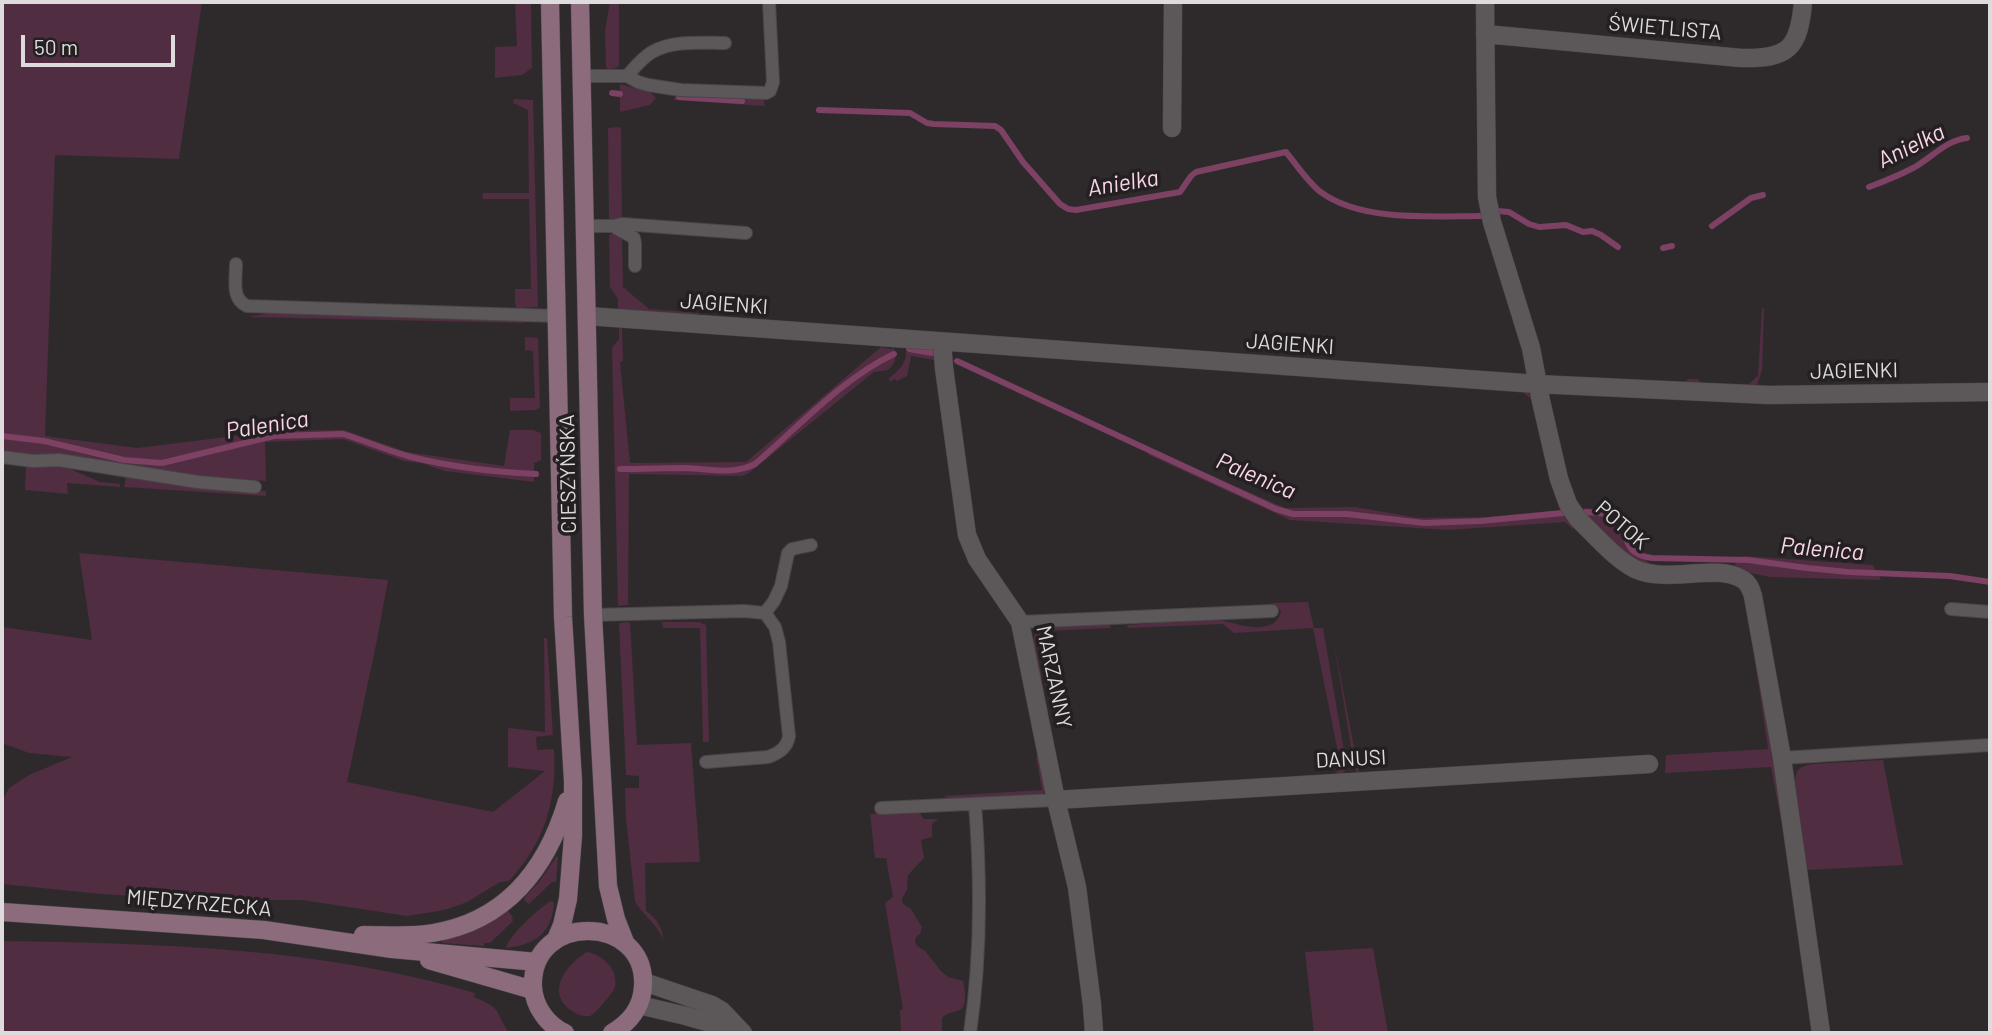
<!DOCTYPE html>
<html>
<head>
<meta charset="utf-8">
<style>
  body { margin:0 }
  #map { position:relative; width:1992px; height:1035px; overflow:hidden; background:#2e2a2c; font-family:Barlow,sans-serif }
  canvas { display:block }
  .frame { position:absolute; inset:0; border:4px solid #dedbdc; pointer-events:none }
  .scale { position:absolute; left:21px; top:35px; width:154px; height:32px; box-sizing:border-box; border:4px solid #dedbdc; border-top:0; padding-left:9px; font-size:21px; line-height:24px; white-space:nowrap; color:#dedbdc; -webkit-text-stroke:5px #242022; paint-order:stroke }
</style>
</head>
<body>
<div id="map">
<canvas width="1992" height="1035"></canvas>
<div class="frame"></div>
<div class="scale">50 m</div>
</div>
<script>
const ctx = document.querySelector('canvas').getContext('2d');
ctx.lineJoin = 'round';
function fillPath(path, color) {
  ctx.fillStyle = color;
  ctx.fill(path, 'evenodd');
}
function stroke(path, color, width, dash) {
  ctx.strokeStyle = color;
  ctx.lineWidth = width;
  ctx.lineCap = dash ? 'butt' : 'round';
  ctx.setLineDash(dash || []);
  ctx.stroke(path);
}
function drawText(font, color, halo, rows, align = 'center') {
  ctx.font = font + ' Barlow,sans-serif';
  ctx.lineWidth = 7;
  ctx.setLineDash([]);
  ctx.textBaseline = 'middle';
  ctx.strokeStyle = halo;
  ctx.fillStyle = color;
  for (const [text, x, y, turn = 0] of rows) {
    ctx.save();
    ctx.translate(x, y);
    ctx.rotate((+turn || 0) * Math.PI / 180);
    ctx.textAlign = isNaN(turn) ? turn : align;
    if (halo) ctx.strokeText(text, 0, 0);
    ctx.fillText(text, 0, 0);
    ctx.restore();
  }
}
fillPath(new Path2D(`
  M 2,2 L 202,2 L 179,159 L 55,155 L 45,436 L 137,448 L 276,431 L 344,430 L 407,452 L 504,466 L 510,430 L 533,430 L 541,433 L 541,460 L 534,463 L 534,482 L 445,471 L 421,463 L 404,461 L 343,439 L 265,442 L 266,481 L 191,475 L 78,457 L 34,456 L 2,451 Z
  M 515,2 L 531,2 L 532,68 L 522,75 L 495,78 L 495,47 L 517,46 Z
  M 610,2 L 619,2 L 619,65 L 617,68 L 609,69 L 606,67 L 605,31 Z
  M 620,84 L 651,93 L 656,98 L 650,105 L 620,112 Z
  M 678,93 L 763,98 L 765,106 L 673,100 Z
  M 514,99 L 533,100 L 538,307 L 517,308 L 515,303 L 515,289 L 531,289 L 529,199 L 483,199 L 482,193 L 529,193 L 528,110 L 513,103 Z
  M 618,127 L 621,128 L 622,220 L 609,219 L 608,128 Z
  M 615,233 L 622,236 L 623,287 L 649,309 L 700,313 L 697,315 L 618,310 L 618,299 L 610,287 L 609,235 Z
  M 1762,308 L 1764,308 L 1762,370 L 1757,385 L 1751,387 L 1685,382 L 1688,379 L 1698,379 L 1701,383 L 1749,384 L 1758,376 Z
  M 271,313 L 525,321 L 525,323 L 248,317 Z
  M 619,328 L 622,328 L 623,361 L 620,362 L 630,463 L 746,462 L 881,347 L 891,349 L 894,348 C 897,358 896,363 888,370 L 874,372 L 749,473 L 742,476 L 629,474 L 628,604 L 633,604 L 618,606 L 612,348 L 619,339 Z
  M 525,337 L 538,338 L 540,408 L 535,410 L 510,411 L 510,398 L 535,398 L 533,351 L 525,350 Z
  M 909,351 L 933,355 L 937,359 L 950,462 L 948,465 L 934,360 L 911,356 L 907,376 L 897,381 L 895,379 L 889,382 L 889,378 C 899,370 906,365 906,352 Z
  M 1448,386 L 1526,391 L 1533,398 L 1573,520 L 1573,529 L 1565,522 L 1448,530 L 1290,520 L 1147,454 L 1156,451 L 1285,508 L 1355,507 L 1419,518 L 1487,517 L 1561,510 L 1554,490 L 1531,399 L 1523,392 Z
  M 47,464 L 66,467 L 100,482 L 120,484 L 120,487 L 67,483 L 68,494 L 25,490 L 26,466 Z
  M 126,477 L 190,486 L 266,491 L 266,496 L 124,487 Z
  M 1578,508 L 1605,509 L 1621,519 L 1636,550 L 1651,565 C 1646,564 1640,563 1635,560 C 1620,552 1587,522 1578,508 Z
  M 79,553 L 388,580 L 377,640 L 347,782 L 493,812 L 545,771 L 508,767 L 508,728 L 545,732 L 544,638 L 547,638 L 553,735 L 536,737 L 537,750 L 554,749 C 557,801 545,842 509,881 L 500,882 L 467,902 L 454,907 L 439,911 L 407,916 L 302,900 L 199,900 L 101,894 L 2,884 L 2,801 L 9,788 L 29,775 L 72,757 L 29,753 L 2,743 L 2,627 L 92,640 Z
  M 1743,556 L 1873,565 L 1881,580 L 1770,577 L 1751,573 L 1734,565 Z
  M 1746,599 L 1756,640 L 1790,868 L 1771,767 L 1665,773 L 1666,755 L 1768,749 Z
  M 1308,602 L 1314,628 L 1323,628 L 1346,762 L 1346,769 L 1341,776 L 1302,778 L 1301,776 L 1335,774 L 1341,767 L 1313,628 L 1234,633 L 1223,624 L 1128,628 L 1127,625 C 1155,624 1181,618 1208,619 C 1228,619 1247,631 1267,626 C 1275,624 1279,619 1281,611 L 1278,607 L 1271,603 Z
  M 630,622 L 637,745 L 691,743 L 700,862 L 645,863 L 646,911 C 656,917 663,928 663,940 C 658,924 642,915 635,901 L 626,818 L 625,788 L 639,788 L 639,776 L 626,775 L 619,623 Z
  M 662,622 L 699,622 L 706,625 L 709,742 L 703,742 L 700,628 L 663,628 Z
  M 1109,624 L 1111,628 L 1046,631 L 1035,641 L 1042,678 L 1040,677 L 1033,641 C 1034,634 1038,631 1045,627 Z
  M 1333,637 L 1359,774 L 1356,771 L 1354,765 Z
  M 1042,756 L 1046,787 L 1043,794 L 950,799 L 944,796 L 1042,790 L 1036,757 Z
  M 1883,760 L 1903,865 L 1807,870 L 1795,784 C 1795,769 1800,766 1814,764 Z
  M 919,811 L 923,819 L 938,819 L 932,824 L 932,837 L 921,840 L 924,858 L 908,875 L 907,890 L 902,899 L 903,904 L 911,909 L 922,927 L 920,934 L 916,937 L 915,942 L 917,946 L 925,951 L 941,971 L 948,977 L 963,981 C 965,988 965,993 965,1000 C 964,1016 951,1008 942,1018 L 942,1033 L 901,1033 L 900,1010 L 903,1009 L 885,903 L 893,897 L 886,858 L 875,858 L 870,814 Z
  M 556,857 L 558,857 L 556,882 L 552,882 L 529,904 L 524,900 L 525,897 L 539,882 Z
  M 551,901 L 554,903 C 552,934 534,945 506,948 C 509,935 539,908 551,901 Z
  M 508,911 L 512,916 L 513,921 L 490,943 L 484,943 L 484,946 L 442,943 L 442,941 L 479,928 Z
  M 2,941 C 157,943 325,948 475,993 L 474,997 C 502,1009 494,1009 509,1033 L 2,1033 Z
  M 1373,948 L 1388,1033 L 1314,1033 L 1305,952 Z
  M 587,952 C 602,954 619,970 615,987 C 613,993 596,1013 590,1016 C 584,1017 578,1015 574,1012 C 544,995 565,965 587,952 Z`), '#502d40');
stroke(new Path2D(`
  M 612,93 L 620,94
  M 679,97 L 742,101
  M 819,110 L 910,113 L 927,123 L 934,124 L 995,126 L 1001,130 L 1023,162 L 1060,204 L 1068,209 L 1076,210 L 1180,192 L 1191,176 L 1196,172 L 1286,152 C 1296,164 1309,184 1322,193 C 1363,222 1433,216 1481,216
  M 1869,187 C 1885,181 1900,175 1915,167 C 1932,157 1947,140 1967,138
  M 1498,211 L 1509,212 L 1529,224 L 1539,227 L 1566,225 L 1583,232 L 1592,231 L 1601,235 L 1618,247
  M 1712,226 L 1751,198 L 1763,195
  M 1663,248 L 1672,246
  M 909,349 L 932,353
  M 957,361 L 1276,509 L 1293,514 L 1347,514 L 1424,523 L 1481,521 L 1563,513
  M 2,436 L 44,441 L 124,460 L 162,463 L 274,436 L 343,434 C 366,441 388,451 411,457 C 452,467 494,472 536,474
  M 620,469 C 642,469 664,468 686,468 C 709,469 734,475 755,464 C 798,427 843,378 894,354
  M 1586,512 C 1594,513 1603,512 1609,516 C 1633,528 1617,554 1652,558 L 1748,560 L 1807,568 L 1848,572 L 1950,576 L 1990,582`), '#7c4163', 6);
const service = new Path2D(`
  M 582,76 L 627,76 L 638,82 L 648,85 L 681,90 L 766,93 L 770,91 L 773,82 L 769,2
  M 627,76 C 635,67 642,58 652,52 C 673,40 701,43 725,43
  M 585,226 L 613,226 L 622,224 L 746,233
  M 613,226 L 634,238 L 635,243 L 635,266
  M 236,264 C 236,280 231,299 247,306 L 556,316
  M 2,457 L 33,461 L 59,460 L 198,482 L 255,487
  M 1951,609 L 1990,612
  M 765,613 L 774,601 L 781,586 L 788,553 L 792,549 L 811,545
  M 593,615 L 744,611 L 765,613 L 775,627 L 779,642 L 789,736 C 787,748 779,753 768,757 L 706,762
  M 1020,622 L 1272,611
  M 1782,758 L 1990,745
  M 881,808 L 1056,800
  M 970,1033 C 981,958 981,880 975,804`);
const minor = new Path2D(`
  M 1485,2 L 1487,197 L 1492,222 L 1531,348 L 1541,401 L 1559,479 L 1568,504 L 1578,519 C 1596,536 1614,558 1635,569 C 1668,584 1714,563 1742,579 C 1749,583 1751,589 1753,596 L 1782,758 L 1821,1033
  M 1485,34 L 1741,58 C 1789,59 1799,48 1803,2
  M 1172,128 L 1173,2
  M 587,316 L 1537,384 L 1769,395 L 1990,392
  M 942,342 L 944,368 L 967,535 L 977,559 L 1020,622 L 1056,800 L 1077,887 L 1092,1005 L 1094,1033
  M 1056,800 L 1649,764
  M 644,982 L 712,1005 L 722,1011 L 743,1033
  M 639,1005 L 686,1016 L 742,1032`);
const secondary = new Path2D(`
  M 550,2 L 563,617 L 573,781 L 573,836 L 568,899 L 562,925 L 556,939
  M 580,2 L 593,615 L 608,886 L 616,919 L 625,942
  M 2,912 L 264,930 L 392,949 L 537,962
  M 363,935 C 386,935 410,937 433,933 C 506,921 547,868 567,801
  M 429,960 L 533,990
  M 565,1033 C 547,1025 534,1006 533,987 C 530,911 647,914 643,986 C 642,1008 630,1022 612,1033`);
stroke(service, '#4a4648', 14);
stroke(minor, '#4a4648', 19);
stroke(secondary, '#4a4648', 19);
stroke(service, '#5c5759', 12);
stroke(minor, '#5c5759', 18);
stroke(secondary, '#8b6b7c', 18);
drawText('21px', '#dedbdc', '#242022', [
  ["ŚWIETLISTA",1665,28,5],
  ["JAGIENKI",724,304,4],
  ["JAGIENKI",1290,344,4],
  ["JAGIENKI",1854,371,-1],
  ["CIESZYŃSKA",568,474,-91],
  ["POTOK",1622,525,41],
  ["MARZANNY",1054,677,78],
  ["DANUSI",1351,759,-3],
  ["MIĘDZYRZECKA",199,903,5]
]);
drawText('italic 23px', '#fbd5e8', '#242022', [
  ["Anielka",1911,146,-26],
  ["Anielka",1123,183,-9],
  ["Palenica",267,425,-9],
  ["Palenica",1256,476,23],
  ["Palenica",1822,549,5]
]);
</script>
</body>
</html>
